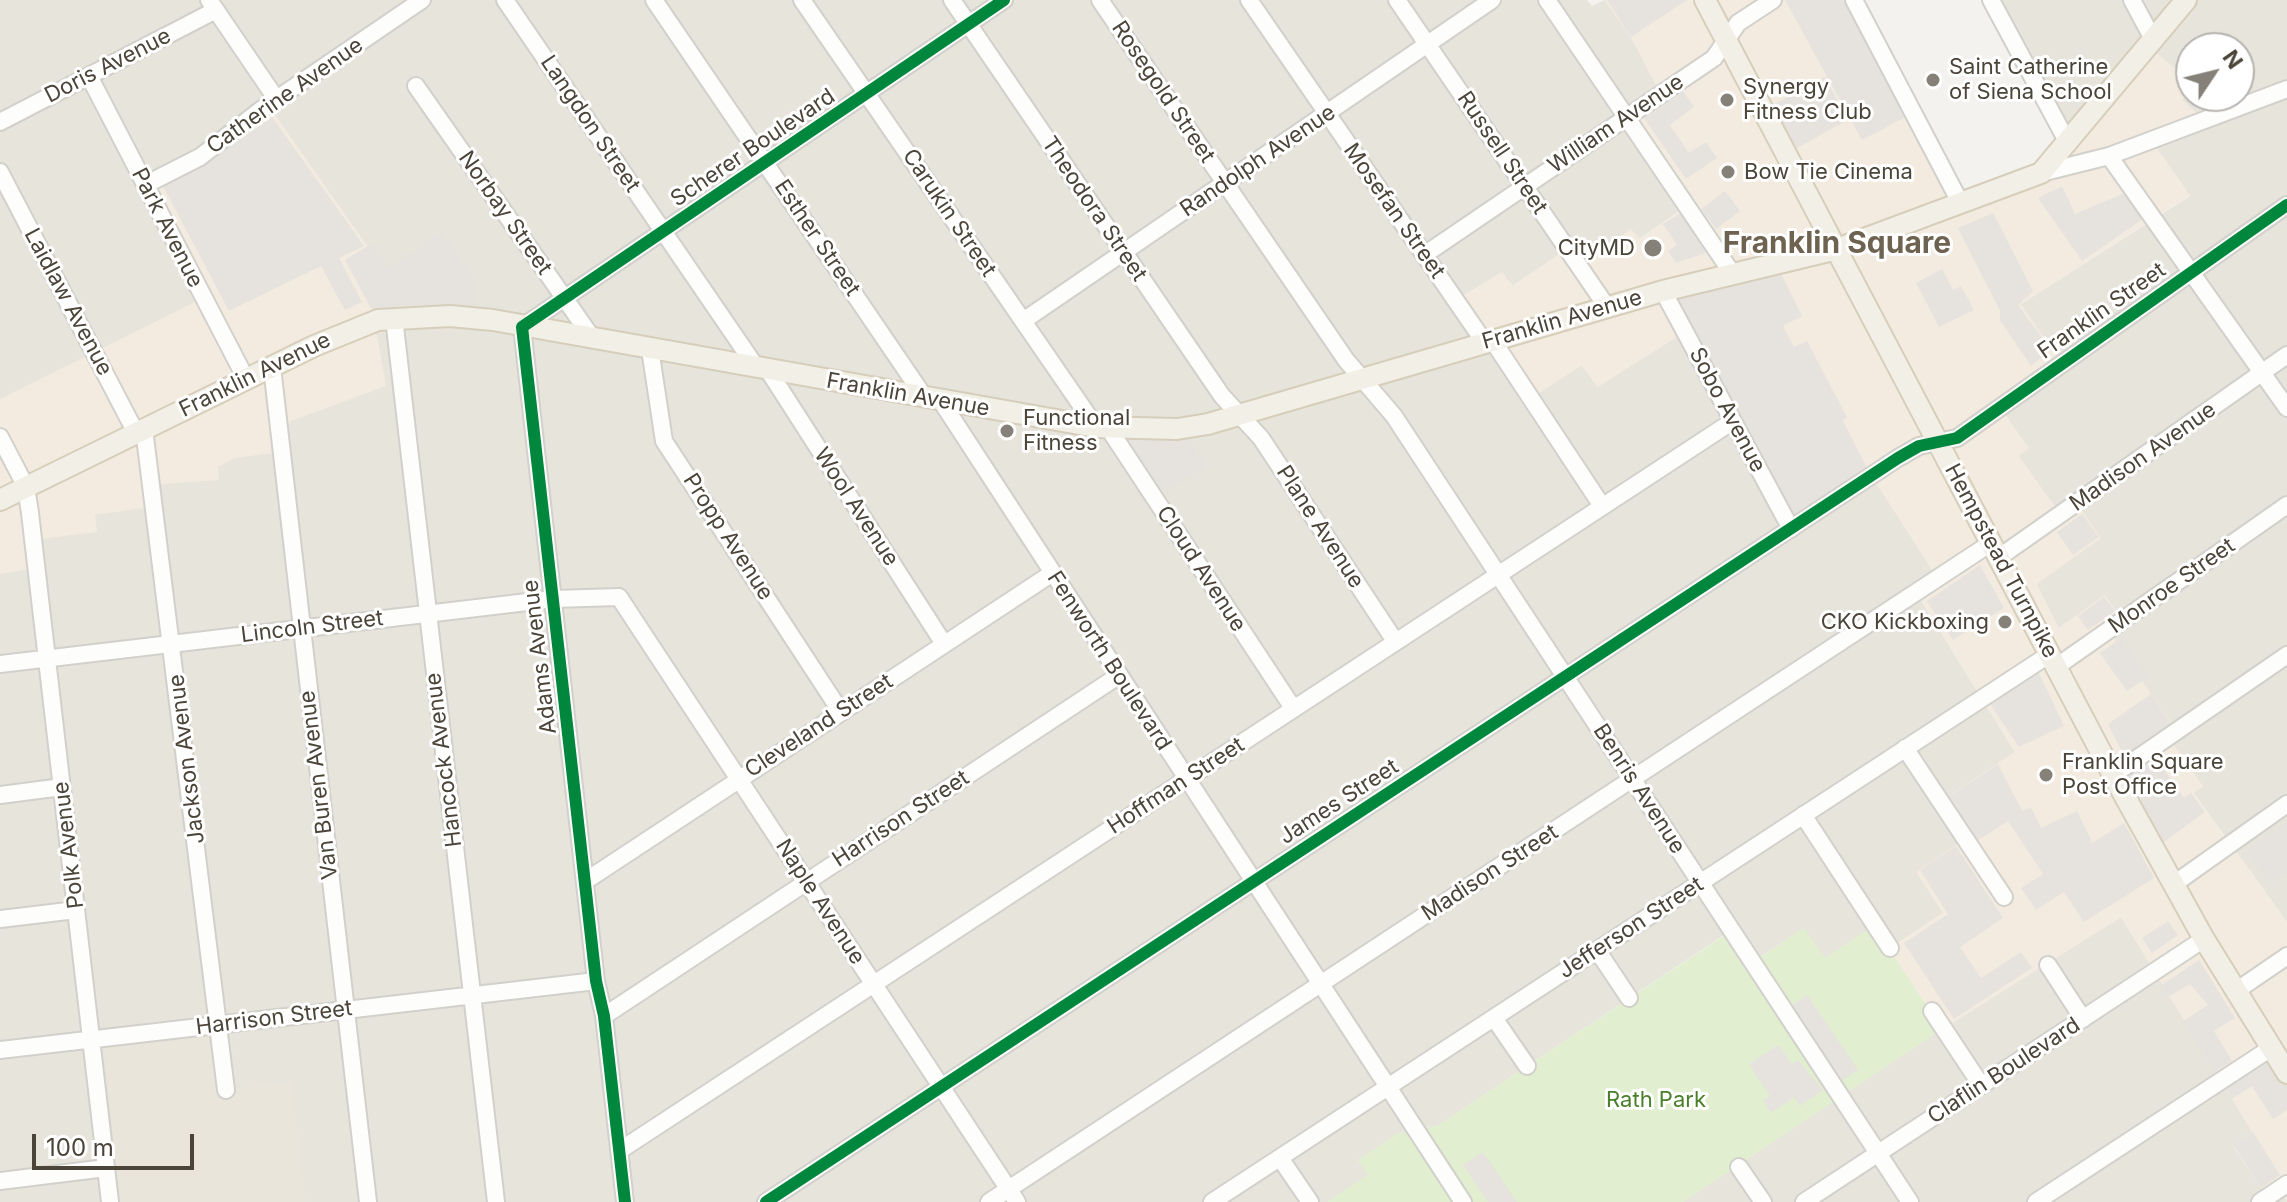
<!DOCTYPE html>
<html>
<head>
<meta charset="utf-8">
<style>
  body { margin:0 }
  #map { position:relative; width:2287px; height:1202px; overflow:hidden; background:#f4f2ee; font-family:Inter,sans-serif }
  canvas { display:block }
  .north { position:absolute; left:2175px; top:32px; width:80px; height:80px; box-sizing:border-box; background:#fff; border:2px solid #b7b4b0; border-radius:50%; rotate:55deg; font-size:22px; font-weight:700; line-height:32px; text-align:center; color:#4b4439 }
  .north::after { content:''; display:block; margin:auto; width:28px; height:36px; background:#868178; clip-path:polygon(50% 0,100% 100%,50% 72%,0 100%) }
  .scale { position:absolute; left:32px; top:1134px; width:162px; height:36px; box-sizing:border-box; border:4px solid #4b4439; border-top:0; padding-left:10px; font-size:24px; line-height:28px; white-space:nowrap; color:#4b4439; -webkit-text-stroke:6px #fff; paint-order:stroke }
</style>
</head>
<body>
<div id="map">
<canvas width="2287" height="1202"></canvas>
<div class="north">N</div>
<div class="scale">100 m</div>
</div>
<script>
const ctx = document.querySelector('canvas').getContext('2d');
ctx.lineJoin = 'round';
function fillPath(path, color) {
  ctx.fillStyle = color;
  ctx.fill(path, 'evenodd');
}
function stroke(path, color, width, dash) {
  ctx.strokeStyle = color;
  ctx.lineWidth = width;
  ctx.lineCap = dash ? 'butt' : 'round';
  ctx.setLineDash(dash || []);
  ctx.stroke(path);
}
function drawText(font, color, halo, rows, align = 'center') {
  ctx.font = font + ' Inter,sans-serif';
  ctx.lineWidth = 6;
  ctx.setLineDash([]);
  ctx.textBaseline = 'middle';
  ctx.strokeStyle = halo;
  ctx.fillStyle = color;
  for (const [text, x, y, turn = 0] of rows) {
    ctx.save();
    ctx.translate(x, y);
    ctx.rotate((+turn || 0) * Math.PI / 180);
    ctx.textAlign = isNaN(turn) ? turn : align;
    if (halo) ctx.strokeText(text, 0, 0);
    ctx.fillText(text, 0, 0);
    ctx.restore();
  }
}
fillPath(new Path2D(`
  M 0,0 L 1587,0 L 1592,6 L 1605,0 L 1631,37 L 1663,98 L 1638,117 L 1695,200 L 1639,239 L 1631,230 L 1588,259 L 1563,252 L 1512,286 L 1502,272 L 1455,301 L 1582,365 L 1597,386 L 1680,323 L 1872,476 L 1938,579 L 1917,594 L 2015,752 L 1952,794 L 1974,833 L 1943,913 L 1889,949 L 1874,926 L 1825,958 L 1803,929 L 1745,967 L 1724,935 L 1437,1126 L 1399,1133 L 1358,1160 L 1369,1175 L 1328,1202 L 0,1202 Z
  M 1991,0 L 2287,0 L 2287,922 L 2193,792 L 2202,787 L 2162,729 L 2171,724 L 2115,642 L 2117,613 L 2105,596 L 2059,629 L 2036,584 L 2083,514 L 2071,496 L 2055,507 L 2018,456 L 2028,448 L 1996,401 L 2021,304 L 2190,196 L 2153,143 L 2206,122 L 2181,100 L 2191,90 L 2191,96 L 2239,96 L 2239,48 L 2191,48 L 2191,82 L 2150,49 L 2069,145 Z
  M 2121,917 L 2253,1132 L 2233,1146 L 2261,1188 L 2285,1196 L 2287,1202 L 1683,1202 L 1942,1029 Z`), '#e7e4dc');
fillPath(new Path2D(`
  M 1605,0 L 1856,0 L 1948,200 L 2046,170 L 2151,48 L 2191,82 L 2191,90 L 2182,100 L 2207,122 L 2153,143 L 2190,195 L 2021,304 L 2057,357 L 1996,402 L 2029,448 L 2019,456 L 2054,506 L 2071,495 L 2101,538 L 2037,584 L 2058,628 L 2105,595 L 2117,613 L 2115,642 L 2172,724 L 2163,729 L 2203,786 L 2193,793 L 2287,922 L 2287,1199 L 2261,1188 L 2233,1145 L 2252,1132 L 2121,917 L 1942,1029 L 1889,949 L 1943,913 L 1916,872 L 1974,833 L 1951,795 L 2015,752 L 1917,593 L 1938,579 L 1877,484 L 1790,538 L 1680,335 L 1598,387 L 1582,365 L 1532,398 L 1455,302 L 1502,272 L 1513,286 L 1563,252 L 1588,259 L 1631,229 L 1640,239 L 1695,200 L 1638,117 L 1663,98 L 1631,37 Z
  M 273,112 L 368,247 L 373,313 L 386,386 L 291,421 L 273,453 L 235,458 L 218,467 L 219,480 L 161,484 L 150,507 L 95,515 L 97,532 L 32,540 L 34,568 L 0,574 L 0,399 L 201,299 L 151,187 Z`), '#f3ebdf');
fillPath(new Path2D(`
  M 272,117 L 364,246 L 339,258 L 362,302 L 345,310 L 321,266 L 229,311 L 163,186 L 208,162 Z`), '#e6e2de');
fillPath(new Path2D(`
  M 231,1028 L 236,1088 L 292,1083 L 305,1202 L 120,1202 L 104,1047 Z`), '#eae5da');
fillPath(new Path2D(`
  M 1874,926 L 1942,1029 L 1683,1202 L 1328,1202 L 1368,1175 L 1358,1160 L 1399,1133 L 1437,1126 L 1725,935 L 1746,967 L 1804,928 L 1825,958 Z`), '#e1eecf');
fillPath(new Path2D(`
  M 1607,0 L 1687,0 L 1631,37 Z
  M 1785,0 L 1853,0 L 1913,113 L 1862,140 Z
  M 1825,77 L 1848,120 L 1786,154 L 1763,110 Z
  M 1681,88 L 1694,107 L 1670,125 L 1689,153 L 1706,142 L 1717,158 L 1686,179 L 1642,115 Z
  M 2062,186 L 2075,214 L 2125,193 L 2143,219 L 2082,261 L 2038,198 Z
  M 1725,191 L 1740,211 L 1716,229 L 1701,209 Z
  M 1681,213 L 1709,252 L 1676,263 L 1668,251 L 1677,245 L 1663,224 Z
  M 1993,213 L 2033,291 L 2018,305 L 2051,350 L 2031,366 L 2000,320 L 2000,311 L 1958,228 Z
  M 441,232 L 474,280 L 477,318 L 373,312 L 345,260 L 371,244 L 390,269 Z
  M 1776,263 L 1802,316 L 1783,326 L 1794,347 L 1807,341 L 1847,417 L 1843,421 L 1869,472 L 1791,529 L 1663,291 Z
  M 1942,269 L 1953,290 L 1961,286 L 1974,310 L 1939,327 L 1916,283 Z
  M 1183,428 L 1206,466 L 1155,499 L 1109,429 Z
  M 2082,514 L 2099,537 L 2073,555 L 2057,532 Z
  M 1980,565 L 2004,608 L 1953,640 L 1927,601 Z
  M 2104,597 L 2115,611 L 2088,630 L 2078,616 Z
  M 2121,638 L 2148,677 L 2127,691 L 2100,653 Z
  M 2039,673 L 2064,726 L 2019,747 L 1990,704 Z
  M 2151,694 L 2175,730 L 2127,762 L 2108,724 Z
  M 2154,756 L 2184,798 L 2191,793 L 2205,812 L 2160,845 L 2123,778 Z
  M 1998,764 L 2022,811 L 2031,807 L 2041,828 L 2077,811 L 2092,841 L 2090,844 L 2124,823 L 2154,878 L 2084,922 L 2064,892 L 2036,910 L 2021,888 L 2043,874 L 2008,821 L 1977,841 L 1951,795 Z
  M 2287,822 L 2287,873 L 2271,884 L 2246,851 Z
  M 1956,846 L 2003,918 L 1960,947 L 1981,978 L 2021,952 L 2032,968 L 1954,1019 L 1904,943 L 1948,914 L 1920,870 Z
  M 2168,921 L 2178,935 L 2152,953 L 2142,938 Z
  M 2199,960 L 2235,1018 L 2214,1031 L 2232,1061 L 2215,1072 L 2183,1021 L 2208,1005 L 2190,984 L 2168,997 L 2160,986 Z
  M 1807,995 L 1858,1070 L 1830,1089 L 1779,1015 Z
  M 1778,1045 L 1792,1064 L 1798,1060 L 1823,1090 L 1800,1106 L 1794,1097 L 1771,1113 L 1763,1101 L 1770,1096 L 1749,1064 Z
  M 2272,1057 L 2287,1081 L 2287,1110 L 2273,1119 L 2252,1086 L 2232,1099 L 2225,1087 Z
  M 2253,1132 L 2280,1175 L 2261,1188 L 2233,1145 Z
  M 1483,1152 L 1517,1202 L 1488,1202 L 1463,1165 Z`), '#e6e3df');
const minor = new Path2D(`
  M 209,0 L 277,100
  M 505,0 L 756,367
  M 654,0 L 925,398
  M 802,0 L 1096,427
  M 952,0 L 1222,396 L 1261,438 L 1395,641
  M 1100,0 L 1346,360 L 1394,416 L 1910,1202
  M 1249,0 L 1485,343
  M 1397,0 L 1607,307
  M 1547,0 L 1732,273
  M 1854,0 L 1961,204
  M 1991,0 L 2068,143
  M 2132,0 L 2154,41
  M 89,76 L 246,379
  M 416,86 L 593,339
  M 0,122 L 216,10
  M 2109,156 L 2287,408
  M 0,172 L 136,433
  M 2041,173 L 2109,156 L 2287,89
  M 145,185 L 200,157 L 262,109 L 422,0
  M 1424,255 L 1714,58 L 1738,23 L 1773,0
  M 1663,291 L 1791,529
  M 394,318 L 496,1202
  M 1023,321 L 1492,0
  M 1493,341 L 1602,506
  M 650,349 L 664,441 L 841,712
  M 272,367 L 368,1202
  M 768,370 L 944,644
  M 941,401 L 1463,1202
  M 144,429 L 226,1090
  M 1109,429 L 1293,708
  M 0,437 L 26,487 L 30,513 L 110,1202
  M 1998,558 L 2287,355
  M 0,664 L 553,599 L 619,597 L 1017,1202
  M 2056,667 L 2287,505
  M 1905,748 L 2004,897
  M 2113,775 L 2287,655
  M 0,795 L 62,787
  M 1803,815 L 1890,948
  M 587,880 L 1051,574
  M 2174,884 L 2287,804
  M 0,919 L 76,910
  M 1597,950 L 1629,998
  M 2048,965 L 2083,1019
  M 2236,991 L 2287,956
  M 1932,1011 L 1981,1085
  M 604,1016 L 1118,676
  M 1494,1018 L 1527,1066
  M 0,1050 L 596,981
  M 619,1151 L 1733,421
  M 1280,1158 L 1310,1202
  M 1739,1167 L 1763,1202
  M 0,1181 L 106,1168
  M 625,1202 L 604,1016 L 596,981 L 522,327 L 1004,0
  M 766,1202 L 1898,458 L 1919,446 L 1957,438 L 2287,205
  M 989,1202 L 1991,543
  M 1212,1202 L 2050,654
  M 1804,1202 L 2204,939
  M 2036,1202 L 2271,1048
  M 2260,1202 L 2287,1184`);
const major = new Path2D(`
  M 1705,0 L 2113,775 L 2204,939 L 2287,1073
  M 0,500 L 314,346 L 378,320 L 450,316 L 493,320 L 1096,427 L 1177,429 L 1208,424 L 1663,291 L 1837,249 L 2041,173 L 2186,0`);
stroke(minor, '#d2d0cb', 20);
stroke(major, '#d6cebb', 24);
stroke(minor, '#fdfdfc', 16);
stroke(major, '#f2efe6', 20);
stroke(new Path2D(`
  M 625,1202 L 604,1016 L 596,981 L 522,327 L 1004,0
  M 766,1202 L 1898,458 L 1919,446 L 1957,438 L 2287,205`), '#00873e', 12);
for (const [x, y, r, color] of [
  [1933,80,8,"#868178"],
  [1727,100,8,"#868178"],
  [1728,172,8,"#868178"],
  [1653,248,10,"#868178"],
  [1007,431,8,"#868178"],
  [2005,622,8,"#868178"],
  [2046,775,8,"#868178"]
]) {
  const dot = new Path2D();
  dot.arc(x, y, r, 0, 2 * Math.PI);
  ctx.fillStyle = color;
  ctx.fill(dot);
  stroke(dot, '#fff', 3);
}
drawText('22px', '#4b4439', '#fff', [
  ["Doris Avenue",108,66,-27],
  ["Rosegold Street",1163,92,56],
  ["Catherine Avenue",285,96,-35],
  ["Langdon Street",590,124,56],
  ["William Avenue",1616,124,-34],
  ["Scherer Boulevard",753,148,-34],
  ["Russell Street",1502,153,56],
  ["Randolph Avenue",1258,161,-34],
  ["Theodora Street",1094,209,56],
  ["Mosefan Street",1394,211,55],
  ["Norbay Street",505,213,55],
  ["Carukin Street",949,213,56],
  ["Park Avenue",167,228,63],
  ["Esther Street",817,238,56],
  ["Laidlaw Avenue",68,302,62],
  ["Franklin Street",2102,311,-35],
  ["Franklin Avenue",1562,320,-16],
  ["Franklin Avenue",255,375,-26],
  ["Franklin Avenue",908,395,10],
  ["Sobo Avenue",1727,410,62],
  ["Madison Avenue",2143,457,-35],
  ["Wool Avenue",856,507,57],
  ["Plane Avenue",1320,527,57],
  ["Propp Avenue",728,537,57],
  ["Hempstead Turnpike",2001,561,62],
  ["Cloud Avenue",1201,569,57],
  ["Monroe Street",2172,586,-35],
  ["Lincoln Street",312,627,-7],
  ["Adams Avenue",540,657,-97],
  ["Fenworth Boulevard",1109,661,57],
  ["Cleveland Street",819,726,-33],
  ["Jackson Avenue",187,759,-97],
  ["Hancock Avenue",444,760,-97],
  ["Van Buren Avenue",319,785,-97],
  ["Hoffman Street",1176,786,-33],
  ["Benris Avenue",1639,789,57],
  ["James Street",1339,802,-33],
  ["Harrison Street",901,819,-33],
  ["Polk Avenue",69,845,-97],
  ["Madison Street",1490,873,-33],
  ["Naple Avenue",820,902,57],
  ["Jefferson Street",1631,928,-33],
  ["Harrison Street",274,1018,-7],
  ["Claflin Boulevard",2004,1071,-33]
]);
drawText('22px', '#4b4439', '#fff', [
  ["Saint Catherine",1949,67],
  ["of Siena School",1949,92],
  ["Synergy",1743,87],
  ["Fitness Club",1743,112],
  ["Bow Tie Cinema",1744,172],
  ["CityMD",1635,248,"right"],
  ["Functional",1023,418],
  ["Fitness",1023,443],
  ["CKO Kickboxing",1989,622,"right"],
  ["Franklin Square",2062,762],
  ["Post Office",2062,787]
], 'left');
drawText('22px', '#4a7f2a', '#fff', [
  ["Rath Park",1656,1100]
]);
drawText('bold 30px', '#6e6250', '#fff', [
  ["Franklin Square",1837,244]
]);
</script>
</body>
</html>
